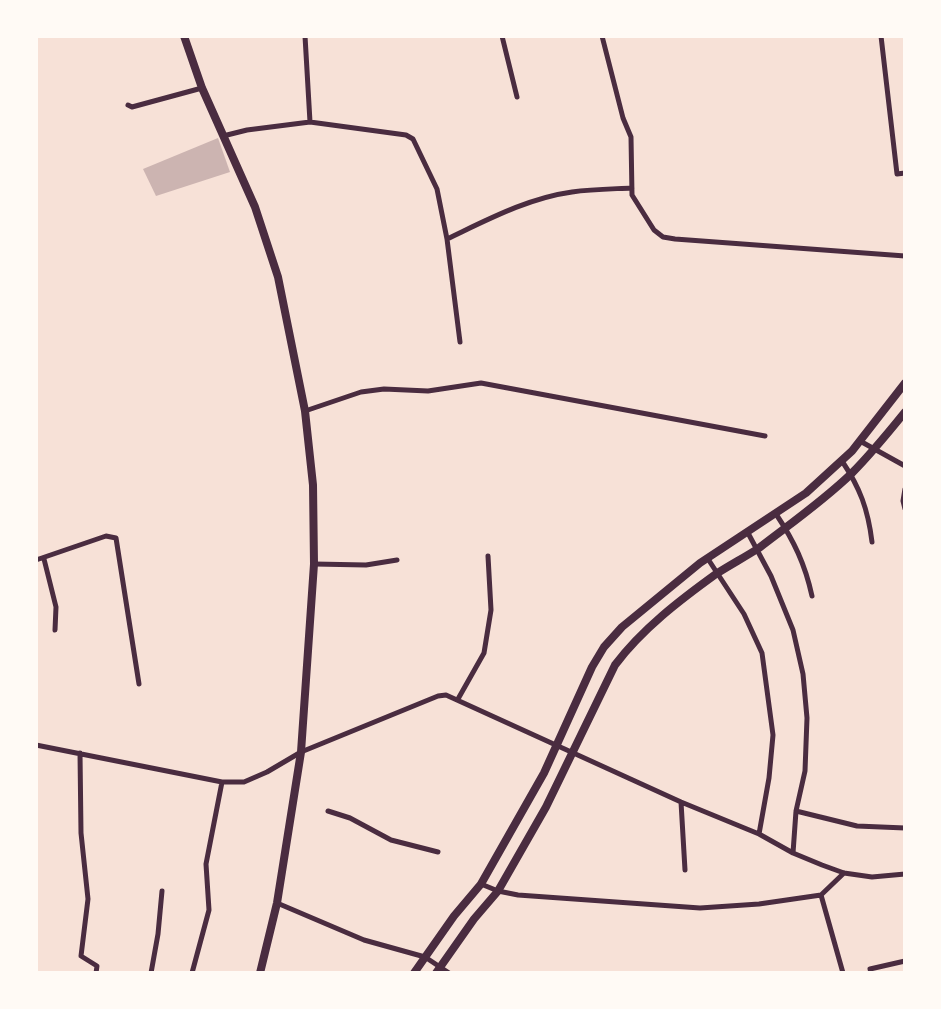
<!DOCTYPE html>
<html>
<head>
<meta charset="utf-8">
<style>
  body { margin:0 }
  #map { position:relative; width:941px; height:1009px; overflow:hidden; background:#f7e1d7; font-family:"Golos Text",sans-serif }
  canvas { display:block }
  .frame { position:absolute; inset:0; border:38px solid #fffaf5; pointer-events:none }
</style>
</head>
<body>
<div id="map">
<canvas width="941" height="1009"></canvas>
<div class="frame"></div>
</div>
<script>
const ctx = document.querySelector('canvas').getContext('2d');
ctx.lineJoin = 'round';
function fillPath(path, color) {
  ctx.fillStyle = color;
  ctx.fill(path, 'evenodd');
}
function stroke(path, color, width, dash) {
  ctx.strokeStyle = color;
  ctx.lineWidth = width;
  ctx.lineCap = dash ? 'butt' : 'round';
  ctx.setLineDash(dash || []);
  ctx.stroke(path);
}
fillPath(new Path2D(`
  M 218,138 L 230,172 L 156,196 L 143,169 Z`), '#ccb4b1');
stroke(new Path2D(`
  M 305,36 L 310,122
  M 502,36 L 517,97
  M 602,36 L 623,118 L 631,137 L 632,195 L 654,230 L 663,237 L 675,239 L 905,256
  M 881,36 L 897,174 L 905,173
  M 128,105 L 132,107 L 202,88
  M 223,136 L 247,130 L 310,122 L 406,135 L 413,139 L 437,189 L 447,239 L 460,342
  M 447,239 C 487,220 528,198 572,192 C 592,189 612,189 632,188
  M 305,411 L 361,392 L 384,389 L 428,391 L 481,383 L 765,436
  M 860,441 L 905,466
  M 842,461 C 860,488 868,509 872,542
  M 905,489 L 903,501 L 905,509
  M 776,514 C 794,541 805,564 812,596
  M 748,533 L 771,576 L 793,630 L 803,674 L 807,718 L 805,771 L 796,811 L 793,853
  M 44,559 L 56,607 L 55,630
  M 708,559 L 744,614 L 762,653 L 773,735 L 769,778 L 759,834
  M 36,560 L 106,536 L 116,538 L 139,684
  M 314,564 L 366,565 L 397,560
  M 458,699 L 484,653 L 491,610 L 488,556
  M 36,745 L 222,782 L 244,782 L 267,772 L 301,752 L 438,696 L 446,695 L 681,802 L 759,834 L 793,853 L 822,865 L 844,873 L 872,877 L 905,874
  M 80,753 L 81,833 L 88,899 L 81,956 L 97,966 L 96,973
  M 681,802 L 685,870
  M 328,811 L 350,818 L 391,840 L 438,852
  M 796,811 L 857,826 L 905,828
  M 481,884 L 498,891 L 518,895 L 700,908 L 759,904 L 821,895 L 844,873
  M 821,895 L 843,973
  M 277,903 L 364,940 L 425,957 L 449,973
  M 151,973 L 158,934 L 162,891
  M 192,973 L 209,910 L 206,864 L 222,782
  M 871,973 L 870,969 L 905,961`), '#4a2c40', 5);
stroke(new Path2D(`
  M 184,36 L 202,88 L 255,207 L 278,277 L 305,411 L 313,485 L 314,564 L 301,752 L 277,903 L 260,973`), '#4a2c40', 8);
stroke(new Path2D(`
  M 414,973 L 454,916 L 481,884 L 544,773 L 592,667 L 604,647 L 622,627 L 700,563 L 806,493 L 852,451 L 905,383
  M 436,973 L 474,919 L 498,891 L 546,807 L 615,665 C 642,629 680,600 716,574 C 730,565 745,557 759,548 C 790,524 823,501 851,474 C 871,454 888,433 905,412`), '#4a2c40', 8);
</script>
</body>
</html>
